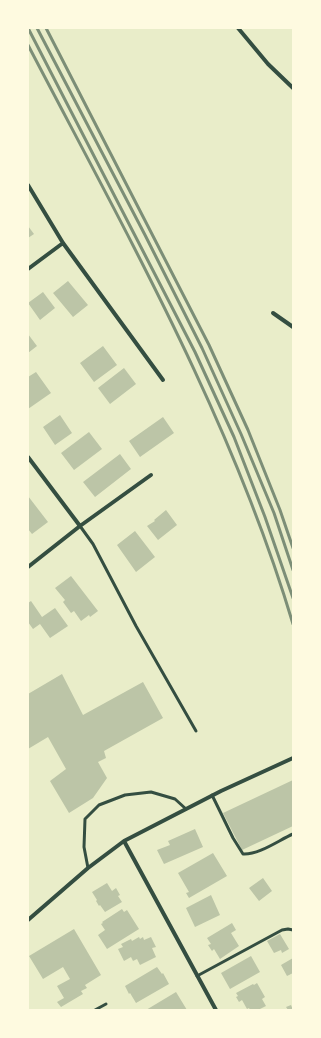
<!DOCTYPE html>
<html>
<head>
<meta charset="utf-8">
<style>
  body { margin:0 }
  #map { position:relative; width:321px; height:1038px; overflow:hidden; background:#e9edc9; font-family:"Times New Roman",serif }
  canvas { display:block }
  .frame { position:absolute; inset:0; border:29px solid #fefae0; pointer-events:none }
</style>
</head>
<body>
<div id="map">
<canvas width="321" height="1038"></canvas>
<div class="frame"></div>
</div>
<script>
const ctx = document.querySelector('canvas').getContext('2d');
ctx.lineJoin = 'round';
function fillPath(path, color) {
  ctx.fillStyle = color;
  ctx.fill(path, 'evenodd');
}
function stroke(path, color, width, dash) {
  ctx.strokeStyle = color;
  ctx.lineWidth = width;
  ctx.lineCap = dash ? 'butt' : 'round';
  ctx.setLineDash(dash || []);
  ctx.stroke(path);
}
fillPath(new Path2D(`
  M 28,226 L 34,234 L 28,238 Z
  M 68,281 L 88,305 L 73,317 L 53,293 Z
  M 43,292 L 55,308 L 40,320 L 28,303 Z
  M 28,334 L 37,346 L 28,353 Z
  M 103,346 L 117,365 L 94,382 L 80,363 Z
  M 124,368 L 136,384 L 110,404 L 98,388 Z
  M 36,372 L 51,393 L 28,409 L 28,377 Z
  M 60,415 L 72,433 L 55,445 L 43,427 Z
  M 163,417 L 174,433 L 140,457 L 129,441 Z
  M 89,432 L 102,449 L 74,470 L 61,453 Z
  M 120,454 L 131,469 L 95,497 L 83,482 Z
  M 28,496 L 48,522 L 32,534 L 28,529 Z
  M 166,510 L 177,525 L 158,540 L 147,526 L 155,521 L 154,520 Z
  M 135,531 L 155,557 L 136,572 L 117,545 Z
  M 71,576 L 98,611 L 90,617 L 89,615 L 81,621 L 74,611 L 71,613 L 63,602 L 65,600 L 55,588 Z
  M 31,601 L 42,617 L 55,608 L 68,626 L 50,638 L 40,624 L 33,629 L 28,622 L 28,603 Z
  M 62,674 L 83,715 L 143,682 L 163,718 L 104,751 L 106,758 L 98,762 L 107,778 L 93,798 L 69,813 L 50,781 L 66,769 L 48,737 L 28,749 L 28,694 Z
  M 293,780 L 293,826 L 242,850 L 223,813 Z
  M 195,829 L 203,847 L 164,864 L 157,850 L 170,845 L 168,841 Z
  M 213,853 L 227,876 L 189,898 L 186,893 L 189,892 L 178,873 Z
  M 263,878 L 272,891 L 259,901 L 249,888 Z
  M 107,883 L 112,891 L 116,888 L 120,895 L 118,896 L 122,902 L 105,912 L 100,905 L 99,906 L 96,901 L 97,900 L 92,892 Z
  M 211,895 L 220,915 L 195,927 L 186,908 Z
  M 122,909 L 124,912 L 127,910 L 139,929 L 107,949 L 98,935 L 105,930 L 101,924 L 103,923 L 102,922 Z
  M 232,923 L 236,930 L 231,933 L 239,946 L 220,959 L 214,949 L 212,951 L 208,945 L 211,944 L 207,938 Z
  M 74,929 L 101,975 L 85,985 L 87,988 L 81,991 L 83,994 L 61,1007 L 57,1002 L 64,998 L 57,986 L 70,979 L 63,967 L 43,979 L 29,956 Z
  M 280,934 L 289,949 L 282,953 L 281,950 L 274,953 L 267,941 Z
  M 139,937 L 140,939 L 143,937 L 144,940 L 151,937 L 156,947 L 152,948 L 156,957 L 140,965 L 137,959 L 133,961 L 131,957 L 124,961 L 118,949 L 123,947 L 121,944 L 131,939 L 132,941 Z
  M 251,956 L 260,972 L 230,989 L 221,973 Z
  M 293,958 L 293,973 L 287,976 L 281,965 Z
  M 157,967 L 162,974 L 163,973 L 169,984 L 136,1003 L 130,993 L 129,994 L 125,986 Z
  M 257,983 L 265,997 L 262,999 L 266,1006 L 258,1010 L 250,1010 L 249,1008 L 247,1009 L 242,1000 L 239,1002 L 236,997 L 238,996 L 236,993 L 253,984 L 254,985 Z
  M 176,992 L 187,1010 L 146,1010 Z
  M 291,1005 L 293,1010 L 288,1010 L 286,1007 Z`), '#bcc5a7');
stroke(new Path2D(`
  M 80,526 L 93,544 L 136,626 L 196,731
  M 212,795 L 233,838 L 243,854 C 259,855 279,840 293,834
  M 88,868 L 84,847 L 85,819 L 99,805 L 125,795 L 151,792 L 175,799 L 186,809
  M 197,976 L 282,930 L 288,929 L 293,930
  M 95,1010 L 106,1004`), '#344e41', 3);
stroke(new Path2D(`
  M 238,28 L 268,64 L 293,88
  M 28,185 L 63,243 L 163,380
  M 28,269 L 63,243
  M 273,313 L 293,327
  M 28,457 L 80,526
  M 28,567 L 80,526 L 151,475
  M 124,841 L 216,1010
  M 28,920 L 88,868 L 124,841 L 221,791 L 293,758`), '#344e41', 4);
stroke(new Path2D(`
  M 28,28 L 195,352 L 234,437 L 265,517 L 293,598
  M 37,28 L 145,235 L 202,348 L 241,434 L 274,513 L 293,570
  M 46,28 L 209,345 L 248,430 L 280,510 L 293,548
  M 28,45 C 126,233 232,419 293,624`), '#7c8e77', 3);
</script>
</body>
</html>
